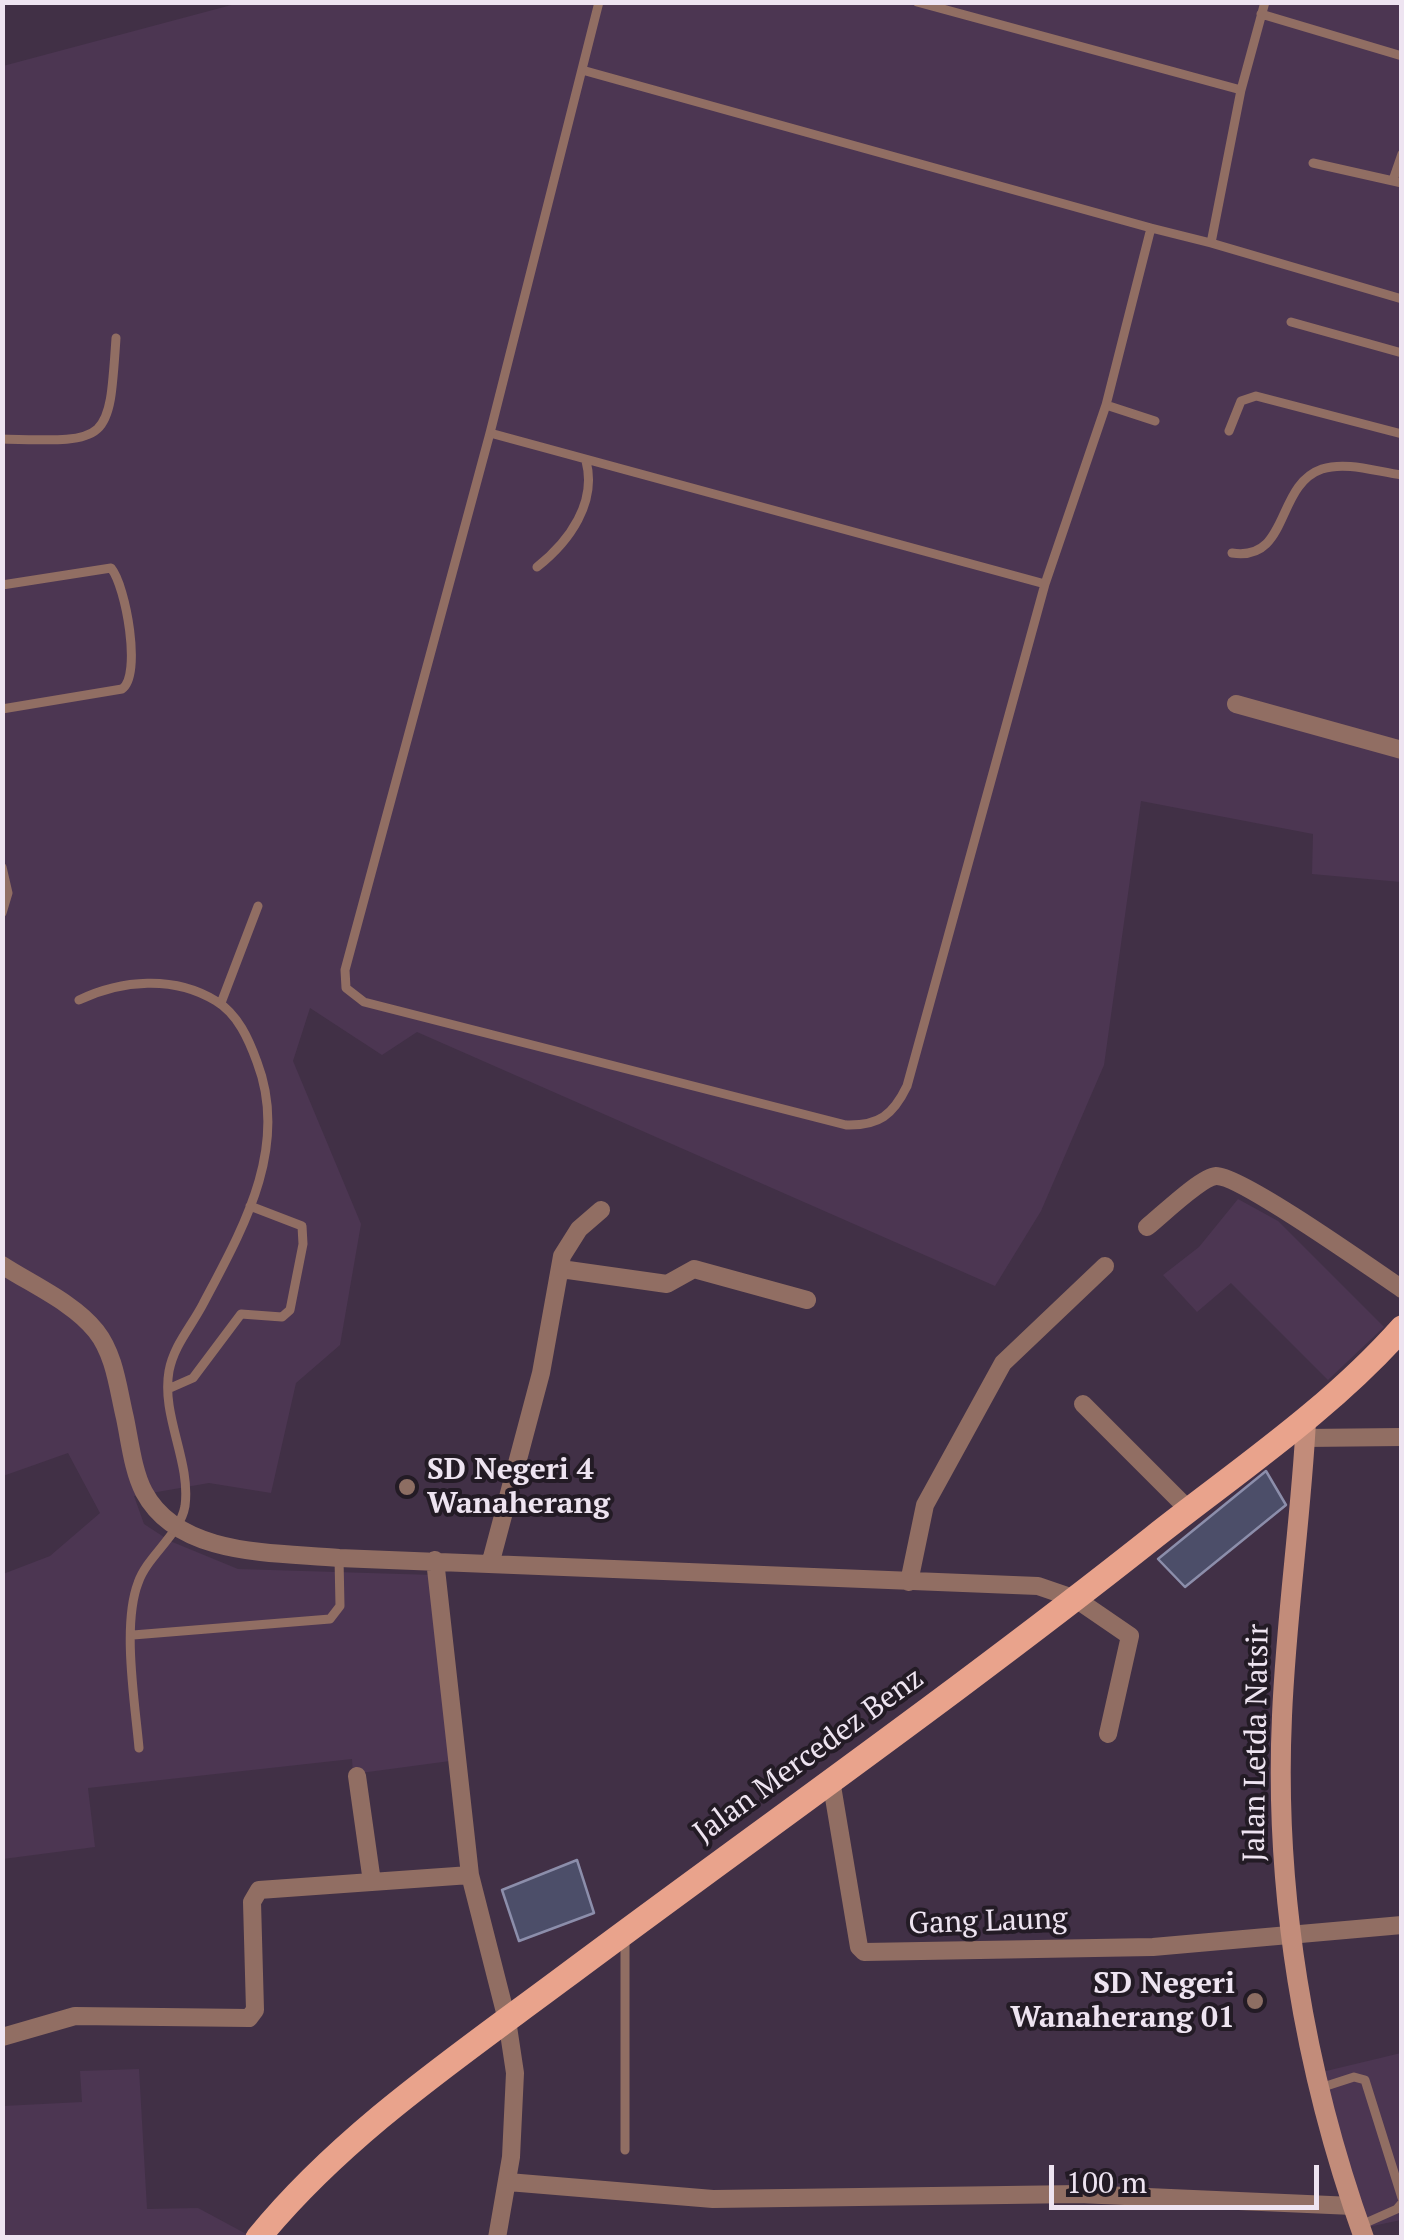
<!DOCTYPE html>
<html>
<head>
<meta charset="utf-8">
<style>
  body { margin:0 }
  #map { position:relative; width:1404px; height:2240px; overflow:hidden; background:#413046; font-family:"PT Serif",serif }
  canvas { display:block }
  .frame { position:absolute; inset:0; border:5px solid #eee4f1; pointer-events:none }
  .scale { position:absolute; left:1049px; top:2165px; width:270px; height:45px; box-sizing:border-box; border:5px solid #eee4f1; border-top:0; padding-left:12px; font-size:30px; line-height:35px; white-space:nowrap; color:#eee4f1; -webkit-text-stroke:8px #231b25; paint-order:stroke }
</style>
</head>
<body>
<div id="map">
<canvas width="1404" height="2240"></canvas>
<div class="frame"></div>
<div class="scale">100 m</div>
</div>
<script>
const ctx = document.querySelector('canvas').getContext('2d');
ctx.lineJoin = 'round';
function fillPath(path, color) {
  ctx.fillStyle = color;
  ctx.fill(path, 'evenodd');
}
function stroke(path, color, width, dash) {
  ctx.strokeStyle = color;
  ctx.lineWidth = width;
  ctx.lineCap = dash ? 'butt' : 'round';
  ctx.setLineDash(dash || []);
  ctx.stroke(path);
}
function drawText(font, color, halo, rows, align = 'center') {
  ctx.font = font + ' "PT Serif",serif';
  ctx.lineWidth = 8;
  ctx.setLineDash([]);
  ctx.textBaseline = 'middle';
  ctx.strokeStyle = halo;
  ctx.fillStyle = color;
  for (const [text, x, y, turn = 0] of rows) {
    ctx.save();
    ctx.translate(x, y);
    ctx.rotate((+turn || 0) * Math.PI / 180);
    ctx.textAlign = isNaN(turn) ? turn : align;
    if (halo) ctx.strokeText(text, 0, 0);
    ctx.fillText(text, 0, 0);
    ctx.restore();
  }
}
fillPath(new Path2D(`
  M 239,3 L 1401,3 L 1401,882 L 1312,874 L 1313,834 L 1141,801 L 1104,1065 L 1041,1211 L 995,1286 L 417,1032 L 382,1055 L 310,1008 L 293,1061 L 361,1224 L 340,1345 L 296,1383 L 271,1493 L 209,1483 L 134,1496 L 144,1524 L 170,1541 L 238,1569 L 434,1575 L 450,1761 L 353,1774 L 352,1759 L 88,1788 L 95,1847 L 3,1859 L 3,1574 L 50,1556 L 100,1513 L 68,1453 L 3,1476 L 3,66 Z
  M 1238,1199 L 1278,1221 L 1384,1327 L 1328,1380 L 1231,1283 L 1197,1312 L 1163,1275 L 1199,1247 Z
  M 1401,2053 L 1401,2220 L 1363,2228 L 1322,2072 Z
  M 139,2069 L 147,2209 L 198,2208 L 252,2237 L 3,2236 L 3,2106 L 82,2102 L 80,2071 Z`), '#4c3652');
const building = new Path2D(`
  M 1266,1471 L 1286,1505 L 1185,1587 L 1158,1559 Z
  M 577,1860 L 594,1913 L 519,1941 L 502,1890 Z`);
fillPath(building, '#4c4e69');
stroke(building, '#8c8eab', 2.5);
stroke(new Path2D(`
  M 599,2 L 490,433 L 345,970 L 346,988 L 364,1002 L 846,1125 C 879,1126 893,1115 907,1086 L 1045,584 L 1106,405 L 1151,228 L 1211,243
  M 917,2 L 1241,90
  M 1265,2 L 1241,90 L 1211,243 L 1402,299
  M 1261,14 L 1402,56
  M 582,70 L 1151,228
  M 1313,163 L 1402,183
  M 1393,180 L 1402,154
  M 1291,322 L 1402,353
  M 1106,405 L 1155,421
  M 1229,431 L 1241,401 L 1256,396 L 1402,434
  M 490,433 L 1045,584
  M 2,439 C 110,442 109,444 116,338
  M 1232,553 C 1290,562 1275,485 1322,469 C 1347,461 1377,472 1402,475
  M 537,567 C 570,541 597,502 586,461
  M 2,585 L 111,568 C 126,586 142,676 122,689 L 2,709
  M 2,867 L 8,893 L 2,913
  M 79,1000 C 121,980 174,975 216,1001 C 238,1014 249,1040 257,1062 C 290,1148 242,1230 203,1304 C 191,1327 174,1345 169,1371 C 161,1416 191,1461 185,1506 C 180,1535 147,1556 138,1583 C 122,1625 135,1703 139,1748
  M 221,1003 L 258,906
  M 168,1389 L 193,1378 L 241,1314 L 282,1317 L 290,1310 L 303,1244 L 302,1226 L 250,1206
  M 133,1635 L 330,1619 L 340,1606 L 339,1558
  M 1320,2088 L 1354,2077 L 1365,2080 L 1402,2198
  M 625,2150 L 625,1940
  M 1361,2225 L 1397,2209 L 1402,2203`), '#916e63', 9);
stroke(new Path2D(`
  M 1236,704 L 1402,750
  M 1147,1227 C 1161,1216 1201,1177 1216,1176 C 1240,1175 1374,1270 1402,1289
  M 2,1265 C 33,1285 74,1303 96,1331 C 115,1355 118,1389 125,1418 C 130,1442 133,1471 144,1492 C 179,1558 277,1552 339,1558 L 1038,1586 L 1076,1599 L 1130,1636 L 1108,1734
  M 561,1269 L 667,1284 L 694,1269 L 807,1300
  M 1083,1404 L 1189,1510
  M 1305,1438 L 1402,1437
  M 435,1560 L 470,1875 L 507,2020 L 515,2073 L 511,2157 L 497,2238
  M 491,1561 L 541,1373 L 562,1256 L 579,1229 L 601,1210
  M 909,1582 L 925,1505 L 1003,1363 L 1105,1266
  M 357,1776 L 372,1882
  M 831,1780 L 859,1947 L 864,1952 L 1153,1947 L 1402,1925
  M 2,2037 L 75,2016 L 249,2018 L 255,2010 L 252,1902 L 259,1890 L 470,1875
  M 508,2182 L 713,2199 L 1079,2194 L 1353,2206`), '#916e63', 18);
stroke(new Path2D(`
  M 1306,1421 C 1301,1519 1286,1617 1282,1716 C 1274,1892 1304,2071 1364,2238`), '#c28c7a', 20);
stroke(new Path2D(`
  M 258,2238 C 342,2135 456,2058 562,1979 C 759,1832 961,1690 1154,1537 C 1239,1470 1329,1410 1402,1328`), '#e9a38c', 25);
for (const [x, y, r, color] of [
  [407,1487,10,"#8d6e63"],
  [1255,2001,10,"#8d6e63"]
]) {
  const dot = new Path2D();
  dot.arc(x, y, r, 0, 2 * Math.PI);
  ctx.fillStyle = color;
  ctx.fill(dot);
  stroke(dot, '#231b25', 4);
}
drawText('bold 30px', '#eee4f1', '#231b25', [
  ["SD Negeri 4",427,1470],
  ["Wanaherang",427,1504],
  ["SD Negeri",1235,1984,"right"],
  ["Wanaherang 01",1235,2018,"right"]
], 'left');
drawText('30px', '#eee4f1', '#231b25', [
  ["Jalan Letda Natsir",1257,1743,-89],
  ["Jalan Mercedez Benz",809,1756,-36],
  ["Gang Laung",988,1922,-2]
]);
</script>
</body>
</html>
